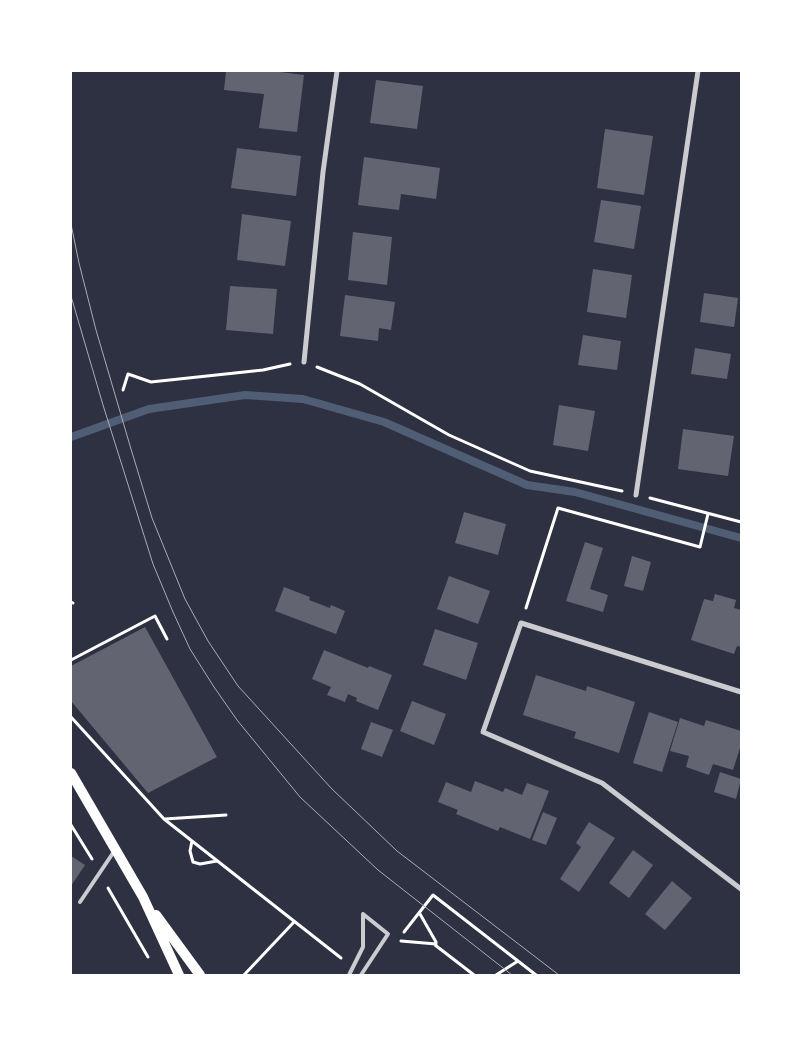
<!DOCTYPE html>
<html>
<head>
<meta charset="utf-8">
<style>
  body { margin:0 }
  #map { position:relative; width:812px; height:1046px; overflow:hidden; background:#2d3142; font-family:"Times New Roman",serif }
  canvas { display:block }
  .frame { position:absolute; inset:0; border:72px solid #fff; pointer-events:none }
</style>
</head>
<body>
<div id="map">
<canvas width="812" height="1046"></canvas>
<div class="frame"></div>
</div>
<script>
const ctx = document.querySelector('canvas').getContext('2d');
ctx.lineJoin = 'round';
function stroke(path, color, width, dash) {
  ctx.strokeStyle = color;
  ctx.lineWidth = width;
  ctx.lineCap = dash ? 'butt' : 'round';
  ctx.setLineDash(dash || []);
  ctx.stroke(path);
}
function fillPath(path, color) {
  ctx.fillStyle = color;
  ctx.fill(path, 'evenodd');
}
stroke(new Path2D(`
  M 71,437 L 149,409 L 245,395 L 303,399 L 384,422 L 527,485 L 575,492 L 741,538`), '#4f5d75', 8);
fillPath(new Path2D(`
  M 226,71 L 272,71 L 304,75 L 297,132 L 259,128 L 264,94 L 224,90 Z
  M 376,80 L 423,86 L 417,129 L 370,123 Z
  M 605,129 L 653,136 L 644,195 L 597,188 Z
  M 237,148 L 301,156 L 296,196 L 231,188 Z
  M 364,157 L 440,168 L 436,199 L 401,194 L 399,210 L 358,205 Z
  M 601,200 L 641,206 L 634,249 L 594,242 Z
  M 242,214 L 291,221 L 285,266 L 237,260 Z
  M 353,232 L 392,237 L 387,285 L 348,280 Z
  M 593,269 L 632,275 L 626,318 L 587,312 Z
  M 230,286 L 277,289 L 273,334 L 226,330 Z
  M 704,293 L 738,298 L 734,327 L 700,322 Z
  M 345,295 L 395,302 L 391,330 L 379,328 L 378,341 L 340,336 Z
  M 583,335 L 621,341 L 617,370 L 578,365 Z
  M 695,348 L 731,354 L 727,379 L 691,374 Z
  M 559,405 L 595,411 L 588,451 L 553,445 Z
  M 683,429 L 734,436 L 728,476 L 678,469 Z
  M 464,512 L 506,524 L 498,555 L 455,543 Z
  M 585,542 L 603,548 L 590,589 L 608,595 L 603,612 L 566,601 Z
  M 632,556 L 651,562 L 643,591 L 624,586 Z
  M 449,576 L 490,591 L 478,624 L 437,609 Z
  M 284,587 L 310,597 L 309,600 L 330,608 L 331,605 L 345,611 L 336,634 L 275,611 Z
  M 715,594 L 736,600 L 734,608 L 741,610 L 741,647 L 737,646 L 734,654 L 691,640 L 704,599 L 713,601 Z
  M 145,627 L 217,757 L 148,793 L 71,701 L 71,666 Z
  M 435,629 L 478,643 L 466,680 L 423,665 Z
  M 324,650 L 368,668 L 369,666 L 392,675 L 378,710 L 356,701 L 357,698 L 348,694 L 345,702 L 327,695 L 331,687 L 312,679 Z
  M 536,675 L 586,691 L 587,686 L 635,702 L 619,753 L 574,738 L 576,732 L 523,715 Z
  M 412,701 L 446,714 L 434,745 L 400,731 Z
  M 649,712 L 678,722 L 662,772 L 633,763 Z
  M 680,718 L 704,726 L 706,720 L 741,731 L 741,745 L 733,770 L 713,764 L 709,775 L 686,767 L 689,756 L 670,751 Z
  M 371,722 L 393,730 L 382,757 L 361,749 Z
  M 720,772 L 741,779 L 736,799 L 714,792 Z
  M 475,781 L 503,792 L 505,788 L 522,795 L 527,783 L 549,791 L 530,839 L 500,827 L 498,831 L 456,814 L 458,810 L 438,802 L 446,782 L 471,792 Z
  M 543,812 L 557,818 L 546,845 L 532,840 Z
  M 589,822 L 615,838 L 579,892 L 560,879 L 581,847 L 576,843 Z
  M 633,850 L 653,865 L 629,898 L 609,883 Z
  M 71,856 L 85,865 L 71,886 Z
  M 672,881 L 692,898 L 665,930 L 645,914 Z`), '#626471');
stroke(new Path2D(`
  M 317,367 L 360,384 L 449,435 L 530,471 L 622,491
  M 123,390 L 128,374 L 151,382 L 263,370 L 290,364
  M 650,498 L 741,522
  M 71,602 L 73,603
  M 526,608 L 558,508 L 700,547 L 708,514
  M 71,660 L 155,616 L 167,639
  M 71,717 L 164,819 L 341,958
  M 165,819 L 226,815
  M 71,825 L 92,859
  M 192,841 L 190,851 L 193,862 L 200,864 L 217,861
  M 108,888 L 148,957
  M 404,932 L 433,895 L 536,975
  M 401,941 L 436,944 L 436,942 L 420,914
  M 435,945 L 474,975
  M 244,975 L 294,922
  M 496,975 L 518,961`), '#fff', 3);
stroke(new Path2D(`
  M 80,902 L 115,850
  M 349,975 L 363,947 L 363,914
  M 361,975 L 388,934 L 363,914`), '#caccd0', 4);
stroke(new Path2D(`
  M 304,362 L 323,172 L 337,71
  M 636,495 L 698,71
  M 741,692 L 521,623 L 483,732 L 602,783 L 741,889`), '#caccd0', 5);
stroke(new Path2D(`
  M 71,773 L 143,897 L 179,975
  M 156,915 L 200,975`), '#fff', 10);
stroke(new Path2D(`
  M 71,224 L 79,263 L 96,330 L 131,449 L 152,518 L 185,599 L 208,641 L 238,686 L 332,789 L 397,851 L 559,975
  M 71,296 L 103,405 L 153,564 L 173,612 L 190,649 L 214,687 L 237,720 L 300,797 L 378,870 L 512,975`), '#abadb3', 1);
</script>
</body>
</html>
